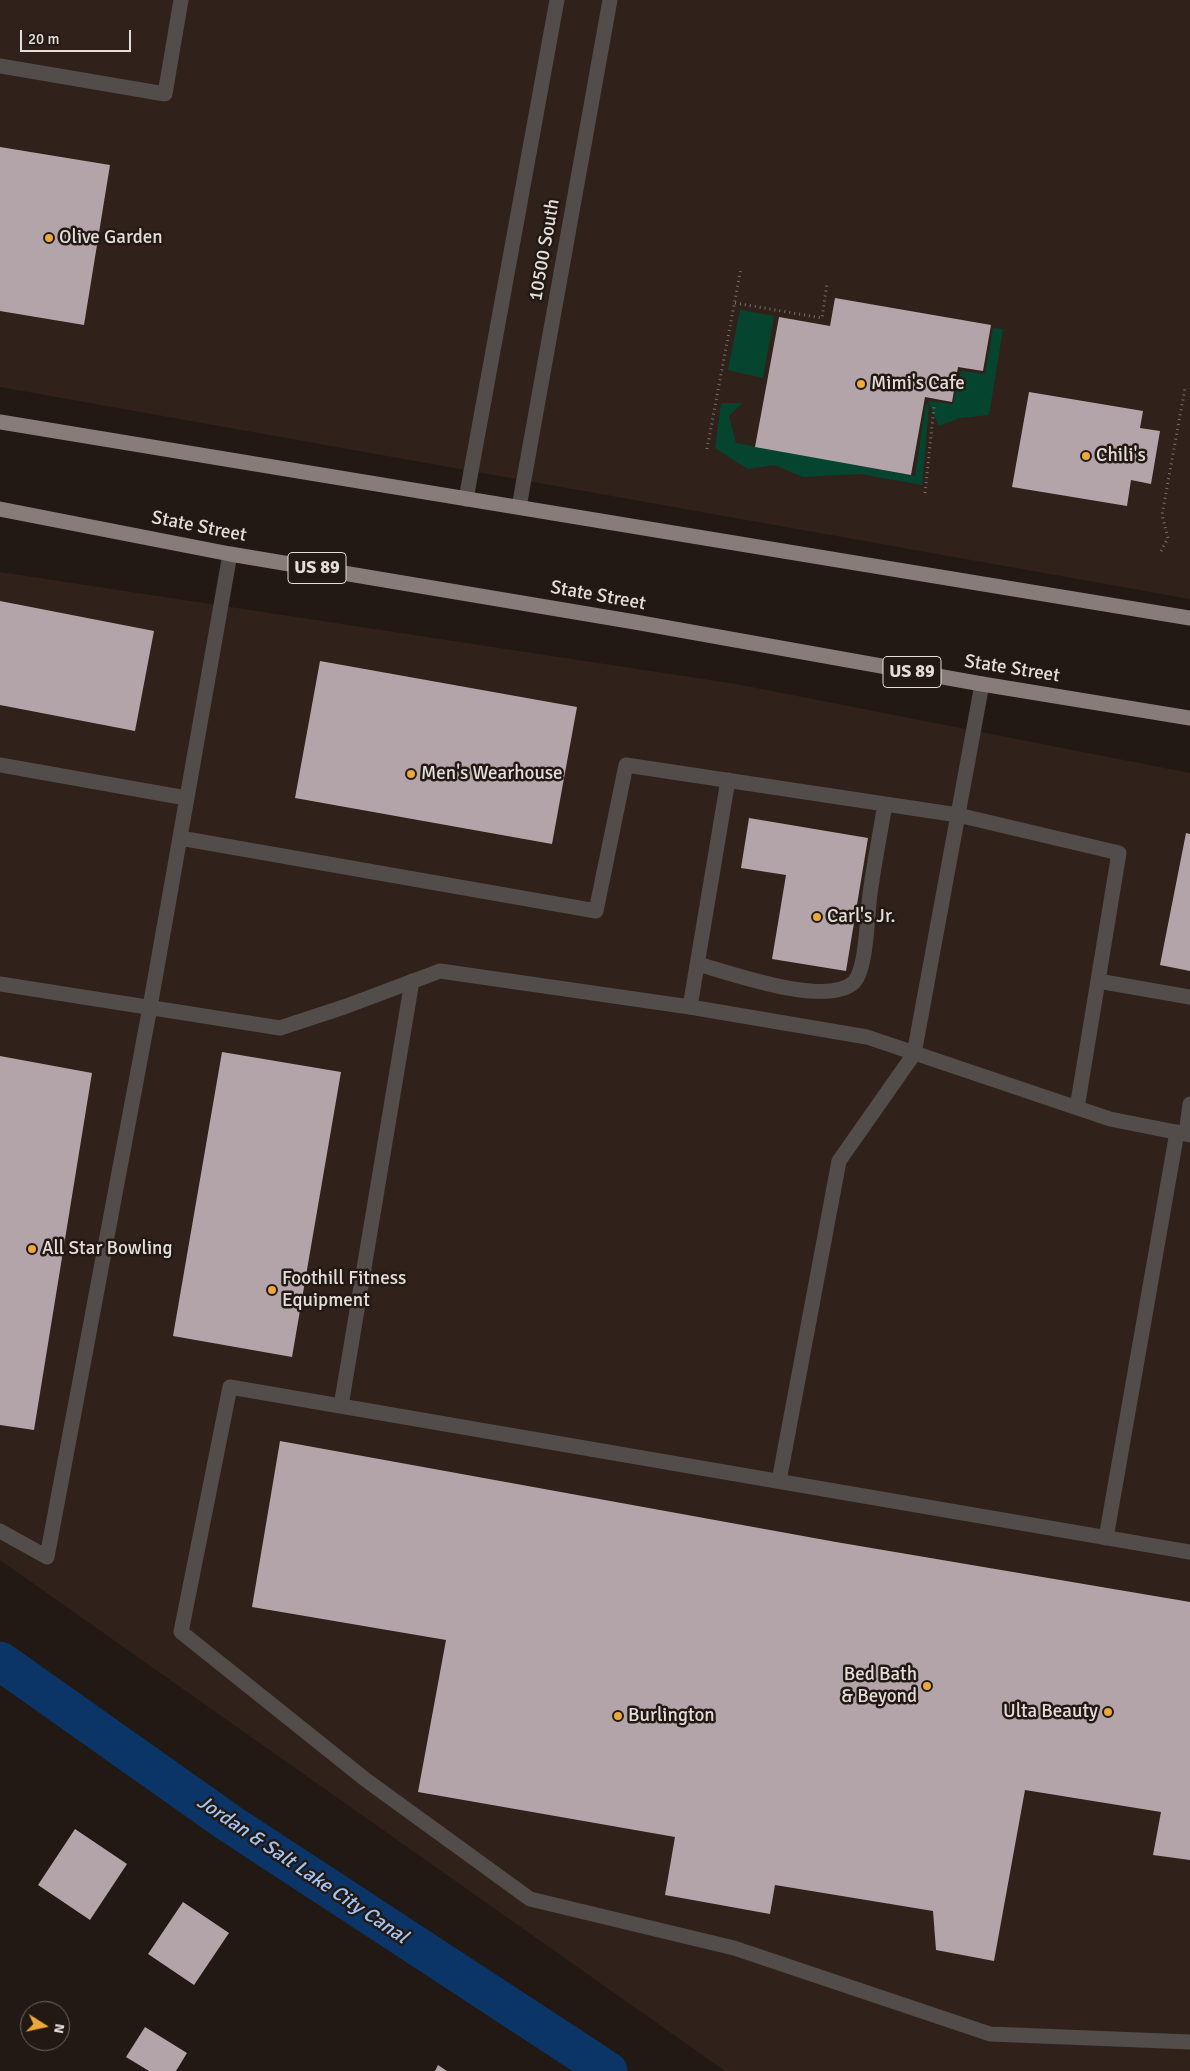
<!DOCTYPE html>
<html>
<head>
<meta charset="utf-8">
<style>
  body { margin:0 }
  #map { position:relative; width:1190px; height:2071px; overflow:hidden; background:#221914; font-family:Signika,sans-serif }
  canvas { display:block }
  .north { position:absolute; left:20px; top:2001px; width:50px; height:50px; box-sizing:border-box; background:#221914; border:1px solid #706863; border-radius:50%; rotate:100deg; font-size:14px; font-weight:700; line-height:20px; text-align:center; color:#e4deda }
  .north::after { content:''; display:block; margin:auto; width:18px; height:22px; background:#eca93b; clip-path:polygon(50% 0,100% 100%,50% 72%,0 100%) }
  .scale { position:absolute; left:20px; top:30px; width:111px; height:22px; box-sizing:border-box; border:2px solid #e4deda; border-top:0; padding-left:6px; font-size:15px; line-height:18px; white-space:nowrap; color:#e4deda; -webkit-text-stroke:4px #221914; paint-order:stroke }
</style>
</head>
<body>
<div id="map">
<canvas width="1190" height="2071"></canvas>
<div class="north">N</div>
<div class="scale">20 m</div>
</div>
<script>
const ctx = document.querySelector('canvas').getContext('2d');
ctx.lineJoin = 'round';
function fillPath(path, color) {
  ctx.fillStyle = color;
  ctx.fill(path, 'evenodd');
}
function stroke(path, color, width, dash) {
  ctx.strokeStyle = color;
  ctx.lineWidth = width;
  ctx.lineCap = dash ? 'butt' : 'round';
  ctx.setLineDash(dash || []);
  ctx.stroke(path);
}
function drawText(font, color, halo, rows, align = 'center') {
  ctx.font = font + ' Signika,sans-serif';
  ctx.lineWidth = 5;
  ctx.setLineDash([]);
  ctx.textBaseline = 'middle';
  ctx.strokeStyle = halo;
  ctx.fillStyle = color;
  for (const [text, x, y, turn = 0] of rows) {
    ctx.save();
    ctx.translate(x, y);
    ctx.rotate((+turn || 0) * Math.PI / 180);
    ctx.textAlign = isNaN(turn) ? turn : align;
    if (halo) ctx.strokeText(text, 0, 0);
    ctx.fillText(text, 0, 0);
    ctx.restore();
  }
}
fillPath(new Path2D(`
  M 0,0 L 1190,0 L 1190,599 L 0,387 Z
  M 0,572 L 736,684 L 1190,773 L 1190,2071 L 725,2071 L 0,1560 Z`), '#30221a');
fillPath(new Path2D(`
  M 740,310 L 774,316 L 763,378 L 728,370 Z
  M 993,328 L 1003,329 L 989,415 L 960,418 L 939,426 L 928,401 L 953,404 L 961,371 L 985,374 Z
  M 926,402 L 929,407 L 922,485 L 860,474 L 803,477 L 774,465 L 748,469 L 715,448 L 721,403 L 742,403 L 729,416 L 736,443 L 915,476 Z`), '#05452f');
stroke(new Path2D(`
  M 0,1661 L 229,1823 L 608,2071`), '#0b3467', 39);
fillPath(new Path2D(`
  M 0,147 L 110,165 L 84,325 L 0,311 Z
  M 835,298 L 991,325 L 983,371 L 958,367 L 952,402 L 925,397 L 911,475 L 755,447 L 779,317 L 830,326 Z
  M 1029,392 L 1143,411 L 1140,428 L 1160,431 L 1151,484 L 1131,480 L 1127,506 L 1012,487 Z
  M 0,601 L 154,631 L 135,731 L 0,705 Z
  M 320,661 L 577,707 L 552,844 L 295,798 Z
  M 749,818 L 868,838 L 846,971 L 772,959 L 786,875 L 741,868 Z
  M 1186,833 L 1190,834 L 1190,971 L 1160,965 Z
  M 222,1052 L 341,1072 L 292,1357 L 173,1336 Z
  M 0,1056 L 92,1073 L 34,1430 L 0,1425 Z
  M 280,1441 L 836,1542 L 1190,1602 L 1190,1860 L 1153,1855 L 1161,1812 L 1025,1790 L 994,1961 L 936,1950 L 933,1911 L 775,1885 L 770,1914 L 665,1895 L 675,1837 L 418,1792 L 446,1640 L 252,1607 Z
  M 75,1829 L 127,1864 L 90,1920 L 38,1885 Z
  M 183,1902 L 229,1933 L 194,1985 L 148,1954 Z
  M 145,2027 L 187,2053 L 176,2071 L 149,2071 L 126,2057 Z
  M 438,2065 L 447,2071 L 435,2071 Z`), '#b2a4a8');
stroke(new Path2D(`
  M 735,303 L 822,318 L 827,283
  M 707,449 L 741,268
  M 925,493 L 934,407
  M 1161,551 L 1168,538 L 1162,515 L 1185,388`), '#776f6a', 3, [1, 4]);
stroke(new Path2D(`
  M 0,66 L 165,94 L 181,0
  M 0,765 L 186,798
  M 180,838 L 596,911 L 626,765 L 958,815 L 1119,853 L 1077,1108
  M 698,964 C 730,973 825,1007 853,983 C 867,971 867,914 870,894 C 874,864 880,834 885,804
  M 1098,981 L 1190,997
  M 0,984 L 280,1028 L 344,1007 L 440,971 L 690,1007 L 867,1037 L 1110,1119 L 1190,1135
  M 690,1007 L 728,780
  M 1186,1134 L 1190,1104
  M 341,1406 L 412,981
  M 779,1481 L 839,1161 L 914,1054 L 982,684
  M 0,1531 L 47,1557 L 150,1007 L 230,554
  M 1106,1538 L 1177,1132
  M 1190,1552 L 230,1387 L 181,1632 L 366,1780 L 530,1899 L 734,1948 L 990,2034 L 1190,2042`), '#524c4b', 15);
stroke(new Path2D(`
  M 466,499 L 557,0
  M 519,507 L 610,0`), '#524c4b', 15);
stroke(new Path2D(`
  M 0,422 L 1190,618
  M 0,509 L 230,554 L 635,622 L 982,684 L 1190,718`), '#887c7a', 15);
for (const [x, y, r, color] of [
  [49,238,5,"#eca93b"],
  [861,384,5,"#eca93b"],
  [1086,456,5,"#eca93b"],
  [411,774,5,"#eca93b"],
  [817,917,5,"#eca93b"],
  [32,1249,5,"#eca93b"],
  [272,1290,5,"#eca93b"],
  [927,1686,5,"#eca93b"],
  [1108,1712,5,"#eca93b"],
  [618,1716,5,"#eca93b"]
]) {
  const dot = new Path2D();
  dot.arc(x, y, r, 0, 2 * Math.PI);
  ctx.fillStyle = color;
  ctx.fill(dot);
  stroke(dot, '#221914', 2);
}
for (const [x, y, w] of [
  [317,568,58],
  [912,672,58]
]) {
  const box = new Path2D();
  box.roundRect(x - w / 2, y - 15.5, w, 31, 4);
  ctx.fillStyle = '#221914';
  ctx.fill(box);
  stroke(box, '#e4deda', 1);
}
drawText('bold 18px', '#e4deda', null, [
  ["US 89",317,568],
  ["US 89",912,672]
]);
drawText('19px', '#e4deda', '#221914', [
  ["Olive Garden",59,238],
  ["Mimi's Cafe",871,384],
  ["Chili's",1096,456],
  ["Men's Wearhouse",421,774],
  ["Carl's Jr.",827,917],
  ["All Star Bowling",42,1249],
  ["Foothill Fitness",282,1279],
  ["Equipment",282,1301],
  ["Bed Bath",917,1675,"right"],
  ["& Beyond",917,1697,"right"],
  ["Ulta Beauty",1098,1712,"right"],
  ["Burlington",628,1716]
], 'left');
drawText('19px', '#e4deda', '#221914', [
  ["10500 South",545,250,-80],
  ["State Street",199,527,11],
  ["State Street",598,596,10],
  ["State Street",1012,669,9]
]);
drawText('italic 20px', '#a1c4f4', '#221914', [
  ["Jordan & Salt Lake City Canal",302,1870,34]
]);
</script>
</body>
</html>
